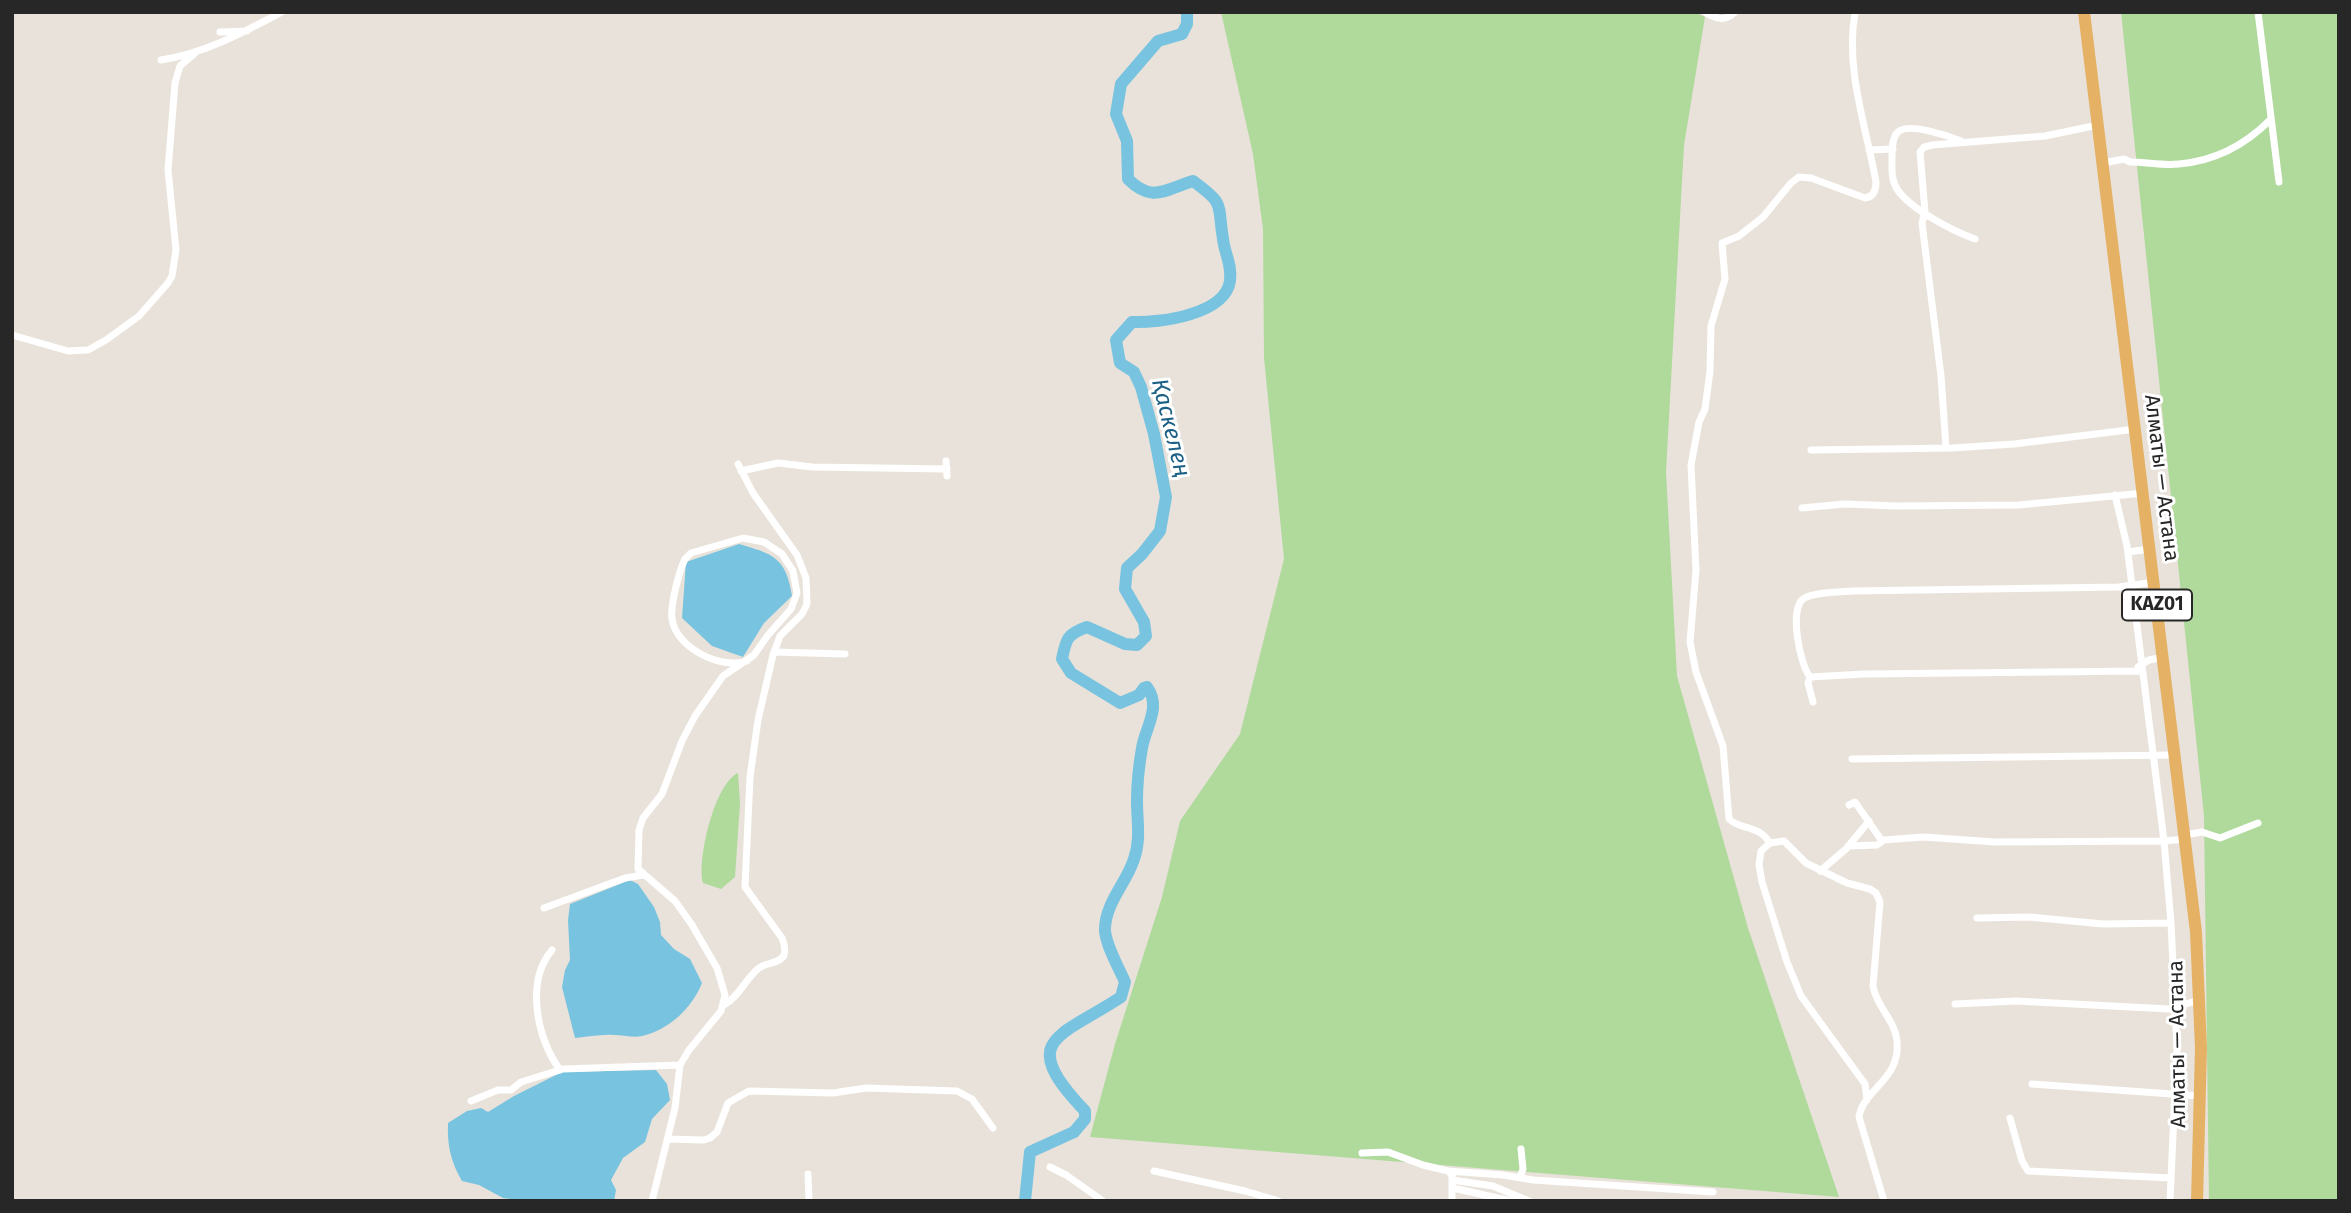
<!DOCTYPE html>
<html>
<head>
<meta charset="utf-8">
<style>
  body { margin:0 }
  #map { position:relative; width:2351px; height:1213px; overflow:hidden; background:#e8e2da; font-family:"Fira Sans",sans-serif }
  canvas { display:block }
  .frame { position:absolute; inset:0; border:14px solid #272727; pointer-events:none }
</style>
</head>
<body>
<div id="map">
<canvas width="2351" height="1213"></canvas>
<div class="frame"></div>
</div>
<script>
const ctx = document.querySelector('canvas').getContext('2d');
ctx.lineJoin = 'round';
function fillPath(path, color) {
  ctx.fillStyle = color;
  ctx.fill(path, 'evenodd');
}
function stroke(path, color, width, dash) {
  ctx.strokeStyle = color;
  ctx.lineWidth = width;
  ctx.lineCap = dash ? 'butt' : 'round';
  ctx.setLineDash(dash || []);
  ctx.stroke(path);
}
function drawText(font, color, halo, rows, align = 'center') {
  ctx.font = font + ' "Fira Sans",sans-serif';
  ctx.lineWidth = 6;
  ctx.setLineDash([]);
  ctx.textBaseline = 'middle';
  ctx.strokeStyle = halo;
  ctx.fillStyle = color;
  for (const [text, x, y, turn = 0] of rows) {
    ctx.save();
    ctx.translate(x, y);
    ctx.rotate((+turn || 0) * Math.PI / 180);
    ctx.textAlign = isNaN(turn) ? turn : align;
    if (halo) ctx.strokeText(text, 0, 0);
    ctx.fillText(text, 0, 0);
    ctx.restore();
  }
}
fillPath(new Path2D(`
  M 1221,12 L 1694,12 L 1705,17 L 1684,145 L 1666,472 L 1677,676 L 1748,928 L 1839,1197 L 1090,1137 L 1115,1044 L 1162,897 L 1180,821 L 1240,734 L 1284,559 L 1264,358 L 1263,229 L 1253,154 Z
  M 2121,12 L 2339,12 L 2339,1201 L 2209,1201 L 2204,816 Z
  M 738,773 L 740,803 L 735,877 L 721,889 L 703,883 C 697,860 714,784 738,773 Z`), '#b0d99c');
fillPath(new Path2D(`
  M 739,544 C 773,554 786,557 792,596 L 764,623 L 743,657 L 712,646 L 682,618 L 686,562 Z
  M 630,880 L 638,884 L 654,907 L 660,922 L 661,935 L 674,949 L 690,959 L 702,983 C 692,1008 669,1030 642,1036 C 633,1038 623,1035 614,1035 C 601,1034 588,1037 575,1038 L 562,987 L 565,970 L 570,960 L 568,920 L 570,904 Z
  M 656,1070 L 667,1084 L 670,1100 L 652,1119 L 645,1142 L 623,1158 L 611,1180 L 616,1190 L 614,1201 L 525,1201 L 503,1198 L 479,1185 L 462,1181 C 451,1162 447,1146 448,1123 L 467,1111 L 481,1108 L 488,1112 L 514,1096 L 562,1072 Z`), '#78c3df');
stroke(new Path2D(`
  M 1025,1201 L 1030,1152 L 1074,1132 L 1085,1119 L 1085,1111 C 1016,1039 1059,1038 1121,997 L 1125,982 C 1119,968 1104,942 1105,928 C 1106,902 1127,882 1134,859 C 1141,839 1137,822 1137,801 C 1137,784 1139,765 1142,748 C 1145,728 1162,707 1147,687 L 1144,688 L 1139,695 L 1120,703 L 1071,673 L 1062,659 C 1066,639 1067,634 1087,627 L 1125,644 L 1137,645 L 1146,636 L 1144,622 L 1125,589 L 1127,568 L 1142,554 L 1160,531 L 1166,497 L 1154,434 L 1141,387 L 1134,372 L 1120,363 L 1116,340 L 1132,322 C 1159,323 1225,315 1230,281 C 1232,264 1225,255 1223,239 C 1217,203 1226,205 1193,181 C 1164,190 1152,203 1128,179 L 1127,141 L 1116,114 L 1121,84 L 1158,41 L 1182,34 L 1187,24 L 1187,12`), '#78c3df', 12);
stroke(new Path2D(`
  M 1705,12 C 1716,19 1725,22 1735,12
  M 2258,12 L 2279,182
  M 220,32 L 247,31
  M 161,60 C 206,53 242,33 282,12
  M 1961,141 C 1949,136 1908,122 1898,132 C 1892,137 1892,150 1892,158 C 1892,168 1891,180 1897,189 C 1910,209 1953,231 1975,239
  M 1869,150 L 1893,149
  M 2103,163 L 2124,159 L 2130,162 C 2147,162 2162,166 2179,164 C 2214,161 2245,145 2270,120
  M 12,335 L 68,351 L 88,350 L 106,340 L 139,316 L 168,283 L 172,276 L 176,250 L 168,170 L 175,83 L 180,66 L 195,53
  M 1946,448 L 1941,376 L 1922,223 L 1925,212 L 1920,152 L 1924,147 L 1932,145 L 2045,136 L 2098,125
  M 1811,450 L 1952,448 L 2014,444 L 2136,429
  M 946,461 L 947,476
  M 741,471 L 778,463 L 812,467 L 947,469
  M 2115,495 L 2127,546 L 2164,841 L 2171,923 L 2177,1048 L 2170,1201
  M 1802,508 L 1844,504 L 1897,506 L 2019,505 L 2144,493
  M 2128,552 L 2150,549
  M 2133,599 L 2156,596
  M 774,652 L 845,654
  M 2138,667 L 2149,660 L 2164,657
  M 2142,671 L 1864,674 L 1810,677 C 1800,665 1789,610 1803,599 C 1812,592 1840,592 1852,591 L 2119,587 L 2155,582
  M 1810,677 L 1808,683 L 1813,702
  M 1852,759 L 2175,755
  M 1849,805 L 1855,802 L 1882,841
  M 2185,835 L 2202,832 L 2220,838 L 2258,823
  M 1770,843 C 1758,824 1742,831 1729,819 L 1723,746 L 1696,672 L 1690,642 L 1696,570 L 1691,465 L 1699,422 L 1705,409 L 1710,371 L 1711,326 L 1725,279 L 1722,243 L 1739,236 L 1763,217 L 1791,183 L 1799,177 L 1811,178 L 1865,198 C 1874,197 1876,190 1876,182 C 1866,126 1845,69 1855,13
  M 1848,846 L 1877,845 L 1884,840 L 1923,837 L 1995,842 L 2164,841 L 2186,839
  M 1820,871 L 1846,849 L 1869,821
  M 544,908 L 625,878 L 643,875
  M 1977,918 L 2029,917 L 2103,924 L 2171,923
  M 552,950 C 525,982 537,1038 560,1070
  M 1955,1004 L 2016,1001 L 2169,1009 L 2199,1000
  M 724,1005 C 740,996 745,979 759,968 C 766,962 780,964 784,955 C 786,949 784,943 782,938 L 745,887 L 750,777 L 758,720 L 773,655 L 780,636 L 802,614 L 807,604 L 806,578 L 797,555 L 753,493 L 738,464
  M 2032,1084 L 2200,1096
  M 1867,1100 L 1865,1084 L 1801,996 L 1787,962 L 1762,882 L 1759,865 L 1761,851 L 1770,843 L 1784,841 L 1806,863 L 1847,883 L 1870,889 L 1876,893 L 1880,902 L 1873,986 C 1876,1006 1895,1020 1897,1041 C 1901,1080 1863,1089 1859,1117 L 1884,1201
  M 471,1101 L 498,1090 L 511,1090 L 521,1082 L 563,1069 L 680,1065
  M 2010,1118 L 2022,1161 L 2028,1171 L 2171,1178
  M 668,1139 L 704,1140 L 710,1138 L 717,1132 L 728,1103 L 749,1091 L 833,1093 L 866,1088 L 957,1091 L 972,1099 L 993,1128
  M 1362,1153 L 1388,1152 L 1423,1165 L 1448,1171 L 1452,1175 L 1452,1201
  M 1050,1167 L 1066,1175 L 1103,1201
  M 1154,1171 L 1245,1191 L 1279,1201
  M 1448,1171 L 1503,1175 L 1533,1180 L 1713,1192
  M 808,1174 L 809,1201
  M 1520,1177 L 1523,1169 L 1521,1149
  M 1452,1180 L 1493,1186 L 1529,1201
  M 1453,1188 L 1511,1201
  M 652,1201 L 675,1108 L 680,1065 L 689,1050 L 721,1011 L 725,995 L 717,968 L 692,925 L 675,901 L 638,869 L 639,830 L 643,818 L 662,794 L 682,741 L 695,716 L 723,676 L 754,655 L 768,635 L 791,609 L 797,593 L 793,571 L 782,554 L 764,542 L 743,538 L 691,553 L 685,559 C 679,571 670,606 672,619 C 676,648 721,670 747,661`), '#fff', 7);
stroke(new Path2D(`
  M 2084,12 L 2196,932 L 2201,1048 L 2197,1201`), '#e5b265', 12);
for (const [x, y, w] of [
  [2157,605,70]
]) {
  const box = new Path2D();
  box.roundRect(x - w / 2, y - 15.5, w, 31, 5);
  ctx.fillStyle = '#fff';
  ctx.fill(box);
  stroke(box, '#272727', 2);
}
drawText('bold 19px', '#272727', null, [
  ["KАZ01",2157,605]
]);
drawText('21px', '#272727', '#fff', [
  ["Алматы — Астана",2161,478,83],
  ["Алматы — Астана",2178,1044,-91]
]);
drawText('italic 23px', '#1c6086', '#fff', [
  ["Қаскелең",1170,428,76]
]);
</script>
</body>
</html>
